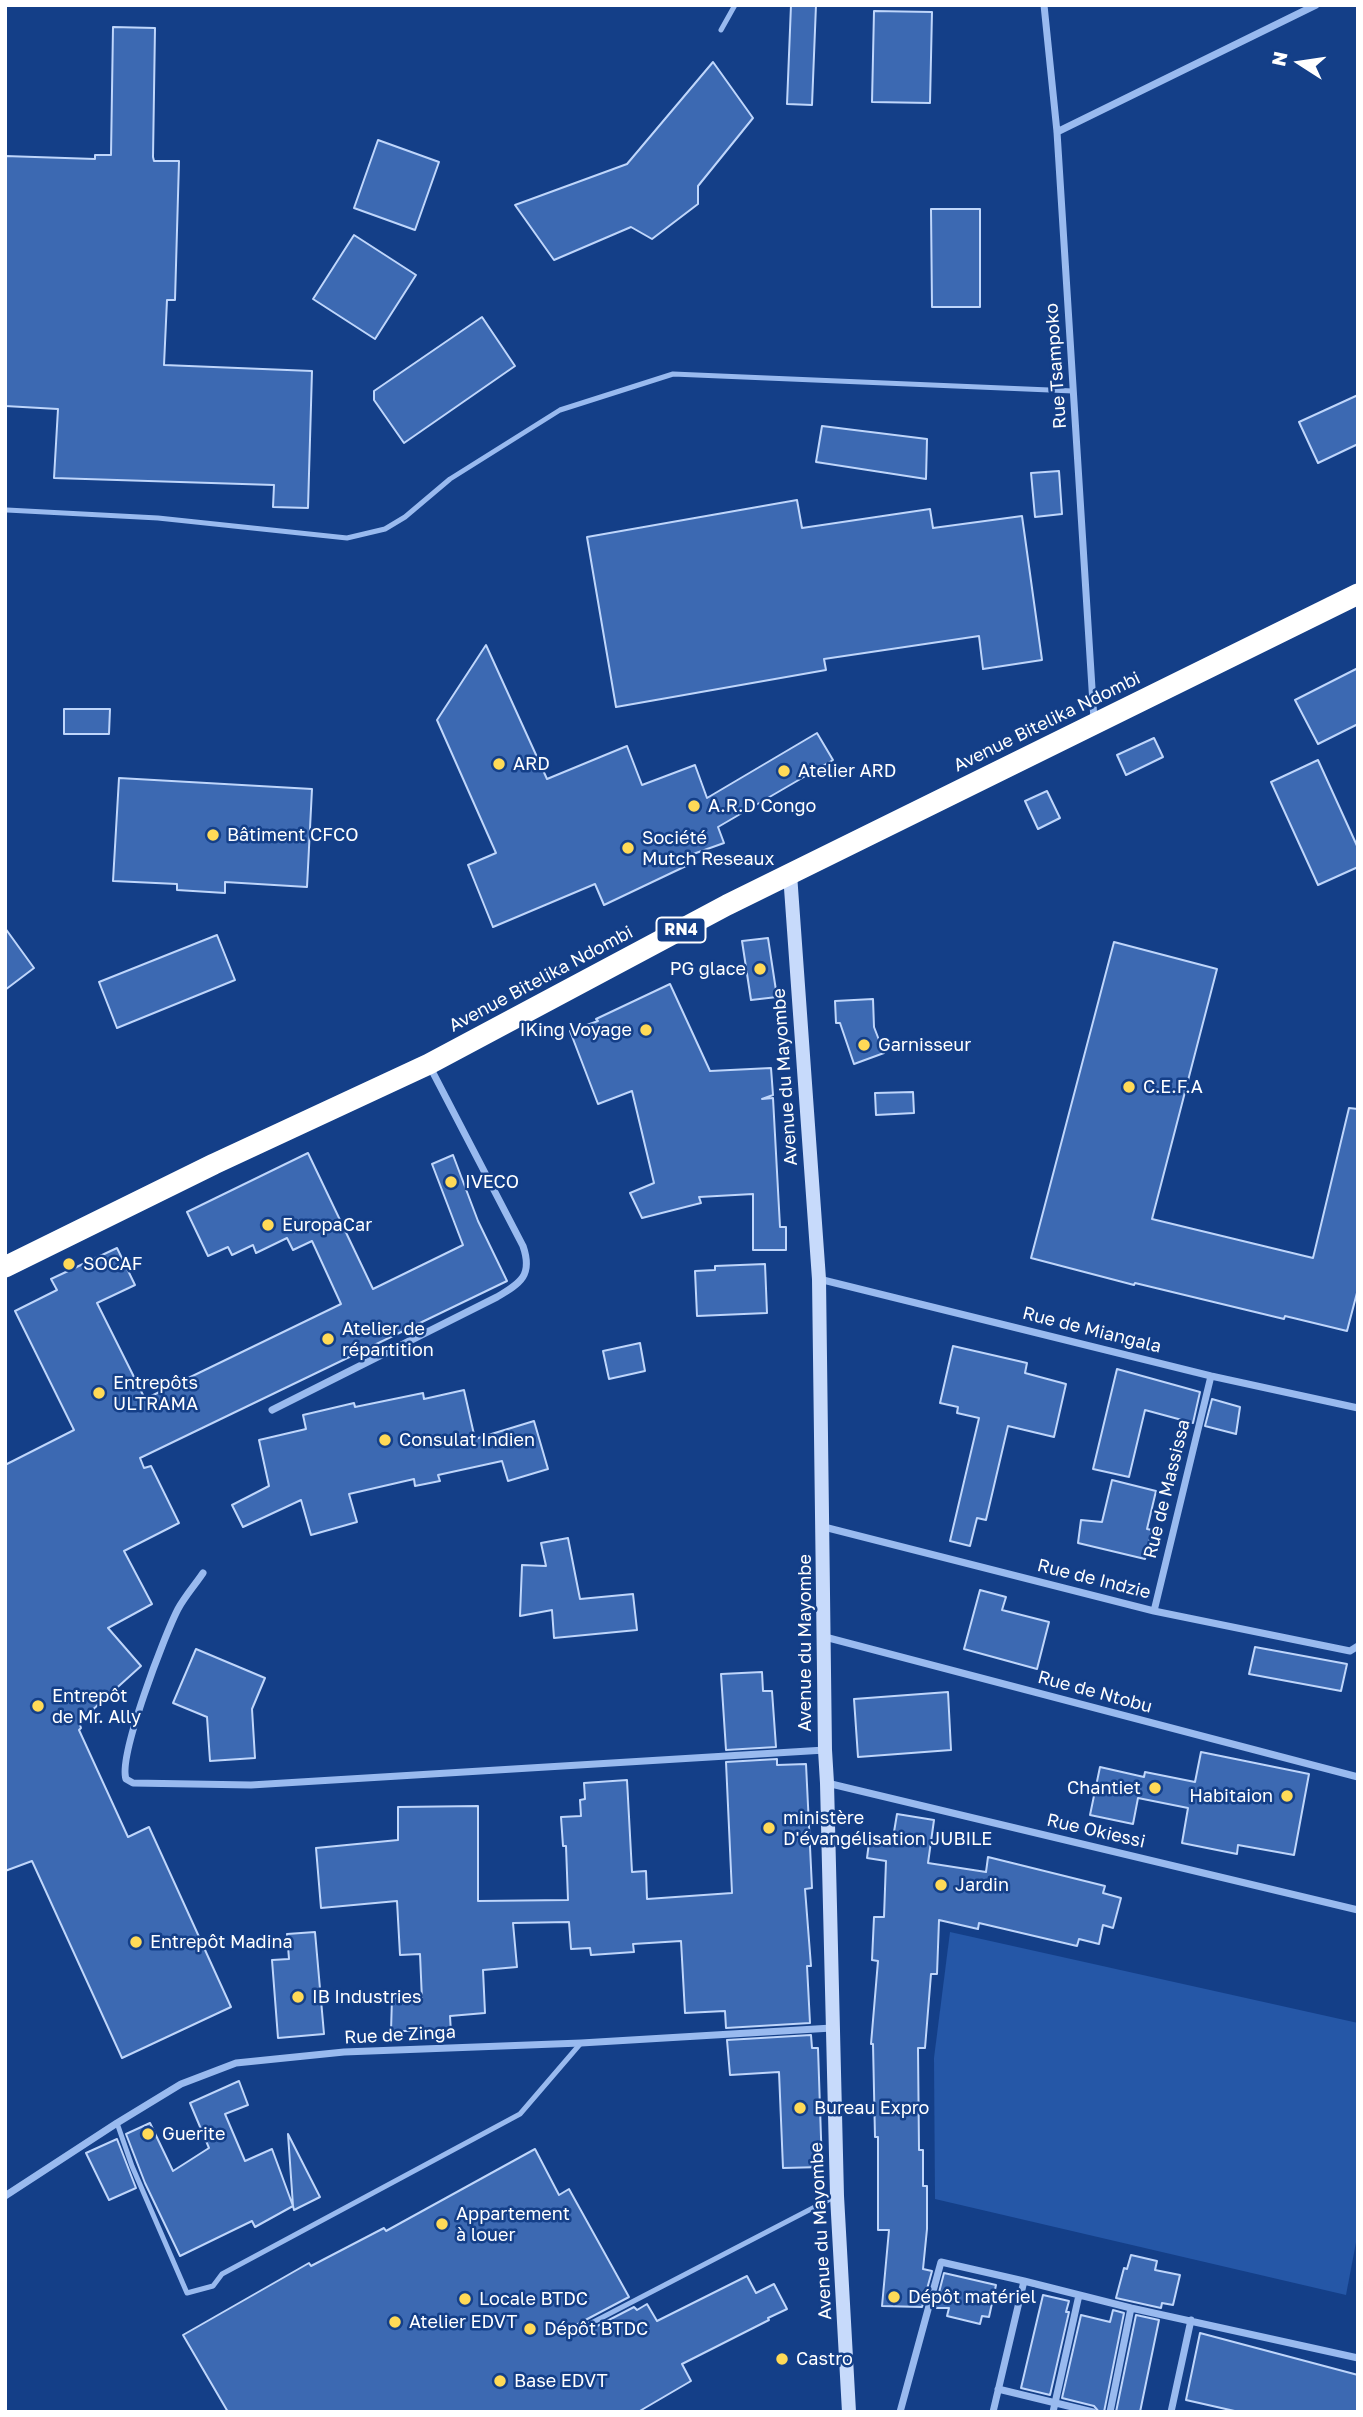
<!DOCTYPE html>
<html>
<head>
<meta charset="utf-8">
<style>
  body { margin:0 }
  #map { position:relative; width:1363px; height:2417px; overflow:hidden; background:#143f88; font-family:"Golos Text",sans-serif }
  canvas { display:block }
  .frame { position:absolute; inset:0; border:7px solid #fff; pointer-events:none }
  .north { position:absolute; left:1265px; top:28px; width:70px; height:70px; -webkit-text-stroke:5px #143f88; paint-order:stroke; rotate:282deg; font-size:19px; font-weight:700; line-height:28px; text-align:center; color:#fff }
  .north::after { content:''; display:block; margin:auto; width:24px; height:32px; background:#fff; clip-path:polygon(50% 0,100% 100%,50% 72%,0 100%) }
</style>
</head>
<body>
<div id="map">
<canvas width="1363" height="2417"></canvas>
<div class="frame"></div>
<div class="north">N</div>
</div>
<script>
const ctx = document.querySelector('canvas').getContext('2d');
ctx.lineJoin = 'round';
function fillPath(path, color) {
  ctx.fillStyle = color;
  ctx.fill(path, 'evenodd');
}
function stroke(path, color, width, dash) {
  ctx.strokeStyle = color;
  ctx.lineWidth = width;
  ctx.lineCap = dash ? 'butt' : 'round';
  ctx.setLineDash(dash || []);
  ctx.stroke(path);
}
function drawText(font, color, halo, rows, align = 'center') {
  ctx.font = font + ' "Golos Text",sans-serif';
  ctx.lineWidth = 5;
  ctx.setLineDash([]);
  ctx.textBaseline = 'middle';
  ctx.strokeStyle = halo;
  ctx.fillStyle = color;
  for (const [text, x, y, turn = 0] of rows) {
    ctx.save();
    ctx.translate(x, y);
    ctx.rotate((+turn || 0) * Math.PI / 180);
    ctx.textAlign = isNaN(turn) ? turn : align;
    if (halo) ctx.strokeText(text, 0, 0);
    ctx.fillText(text, 0, 0);
    ctx.restore();
  }
}
fillPath(new Path2D(`
  M 950,1932 L 1358,2023 L 1358,2232 L 1346,2295 L 935,2199 L 934,2058 Z`), '#2557a7');
const building = new Path2D(`
  M 791,5 L 816,5 L 812,105 L 787,104 Z
  M 874,11 L 932,12 L 930,103 L 872,102 Z
  M 113,27 L 155,28 L 153,157 L 154,161 L 179,161 L 175,300 L 167,300 L 164,365 L 312,371 L 308,508 L 273,507 L 274,485 L 54,478 L 58,409 L 5,406 L 5,156 L 95,159 L 95,155 L 111,155 Z
  M 713,62 L 753,118 L 698,186 L 698,204 L 652,239 L 631,227 L 554,260 L 515,205 L 627,164 Z
  M 378,140 L 439,162 L 415,230 L 354,208 Z
  M 931,209 L 980,209 L 980,307 L 932,307 Z
  M 354,235 L 416,275 L 375,339 L 313,299 Z
  M 482,317 L 515,366 L 404,443 L 374,400 L 374,391 Z
  M 1358,395 L 1358,444 L 1318,463 L 1299,422 Z
  M 822,426 L 927,439 L 926,479 L 816,462 Z
  M 1059,471 L 1062,514 L 1035,517 L 1031,473 Z
  M 797,500 L 802,528 L 930,509 L 933,528 L 1022,516 L 1042,660 L 983,669 L 979,636 L 824,659 L 826,670 L 616,707 L 587,537 Z
  M 486,645 L 547,779 L 627,746 L 642,785 L 695,765 L 707,798 L 817,733 L 833,760 L 718,827 L 724,843 L 682,858 L 686,866 L 604,905 L 595,884 L 493,927 L 468,865 L 496,853 L 437,720 Z
  M 1358,668 L 1358,724 L 1318,744 L 1295,700 Z
  M 64,709 L 110,709 L 109,734 L 64,734 Z
  M 1154,738 L 1163,757 L 1126,775 L 1117,755 Z
  M 1318,760 L 1358,848 L 1358,867 L 1318,885 L 1271,782 Z
  M 119,778 L 312,789 L 307,887 L 225,882 L 225,893 L 177,890 L 177,884 L 113,881 Z
  M 1047,791 L 1060,818 L 1038,829 L 1025,801 Z
  M 5,928 L 34,968 L 5,990 Z
  M 217,935 L 235,980 L 117,1028 L 99,982 Z
  M 768,938 L 777,997 L 751,1000 L 742,941 Z
  M 1114,942 L 1217,969 L 1152,1219 L 1313,1258 L 1349,1108 L 1358,1109 L 1358,1289 L 1347,1331 L 1285,1316 L 1284,1319 L 1135,1283 L 1134,1285 L 1031,1258 Z
  M 670,984 L 710,1071 L 771,1068 L 773,1095 L 762,1099 L 773,1098 L 780,1227 L 786,1227 L 786,1250 L 753,1250 L 753,1194 L 699,1197 L 701,1203 L 642,1218 L 630,1193 L 654,1183 L 632,1091 L 598,1104 L 570,1031 L 598,1021 L 596,1019 Z
  M 873,999 L 874,1027 L 884,1053 L 854,1064 L 840,1023 L 836,1023 L 835,1001 Z
  M 913,1092 L 914,1113 L 876,1115 L 875,1093 Z
  M 308,1153 L 373,1289 L 463,1245 L 432,1164 L 453,1155 L 478,1221 L 507,1281 L 140,1458 L 144,1468 L 151,1466 L 179,1523 L 124,1551 L 152,1604 L 108,1628 L 141,1666 L 79,1722 L 81,1728 L 79,1730 L 128,1837 L 149,1827 L 231,2007 L 122,2058 L 32,1861 L 5,1871 L 5,1465 L 74,1430 L 15,1311 L 57,1290 L 51,1279 L 117,1248 L 135,1285 L 97,1303 L 145,1399 L 341,1304 L 312,1241 L 293,1250 L 287,1238 L 256,1253 L 253,1245 L 232,1255 L 228,1247 L 208,1256 L 187,1212 Z
  M 765,1264 L 767,1313 L 697,1316 L 695,1271 L 715,1270 L 715,1266 Z
  M 640,1343 L 645,1371 L 609,1379 L 603,1351 Z
  M 953,1346 L 1027,1363 L 1025,1373 L 1066,1384 L 1054,1437 L 1008,1426 L 986,1520 L 977,1518 L 970,1546 L 950,1541 L 979,1418 L 957,1413 L 958,1407 L 940,1403 Z
  M 1117,1369 L 1200,1392 L 1193,1423 L 1145,1410 L 1129,1477 L 1093,1469 Z
  M 464,1390 L 475,1439 L 534,1421 L 548,1469 L 508,1481 L 502,1461 L 438,1475 L 440,1481 L 415,1486 L 414,1479 L 349,1494 L 357,1522 L 311,1535 L 301,1500 L 243,1527 L 232,1505 L 269,1486 L 259,1440 L 306,1429 L 303,1415 L 354,1403 L 355,1407 L 423,1393 L 424,1399 Z
  M 1212,1399 L 1240,1407 L 1236,1434 L 1205,1426 Z
  M 1112,1480 L 1156,1491 L 1147,1529 L 1152,1530 L 1145,1559 L 1078,1543 L 1081,1520 L 1102,1522 Z
  M 568,1538 L 580,1599 L 633,1594 L 637,1630 L 554,1638 L 552,1610 L 520,1616 L 522,1565 L 546,1566 L 541,1543 Z
  M 980,1590 L 1006,1597 L 1002,1610 L 1049,1622 L 1037,1669 L 964,1649 Z
  M 1255,1647 L 1347,1664 L 1341,1691 L 1249,1674 Z
  M 196,1649 L 265,1678 L 252,1709 L 255,1758 L 210,1761 L 207,1717 L 173,1703 Z
  M 762,1672 L 763,1691 L 772,1691 L 776,1747 L 726,1750 L 721,1674 Z
  M 948,1692 L 951,1750 L 858,1757 L 854,1699 Z
  M 1201,1752 L 1309,1774 L 1294,1855 L 1238,1845 L 1237,1854 L 1182,1843 L 1188,1808 L 1138,1798 L 1133,1824 L 1090,1815 L 1100,1767 L 1144,1777 L 1145,1772 L 1195,1782 Z
  M 777,1759 L 777,1765 L 806,1764 L 812,1888 L 805,1889 L 811,1966 L 807,1966 L 810,2023 L 726,2028 L 725,2011 L 685,2013 L 681,1941 L 633,1944 L 634,1952 L 591,1955 L 590,1948 L 571,1949 L 569,1922 L 513,1923 L 517,1967 L 483,1970 L 485,2013 L 450,2016 L 451,2033 L 424,2034 L 424,2031 L 391,2031 L 392,1998 L 422,2000 L 420,1954 L 400,1955 L 397,1901 L 321,1908 L 316,1848 L 398,1840 L 398,1807 L 478,1806 L 478,1901 L 568,1900 L 566,1846 L 563,1846 L 561,1817 L 581,1816 L 580,1800 L 585,1799 L 584,1783 L 627,1780 L 632,1872 L 646,1871 L 647,1899 L 732,1893 L 726,1762 Z
  M 897,1814 L 934,1820 L 928,1863 L 986,1872 L 988,1857 L 1105,1886 L 1103,1893 L 1121,1898 L 1113,1928 L 1103,1925 L 1099,1944 L 1079,1939 L 1077,1946 L 979,1923 L 978,1929 L 939,1920 L 937,1974 L 931,1974 L 925,2048 L 918,2048 L 919,2150 L 923,2150 L 923,2186 L 927,2186 L 927,2229 L 923,2269 L 932,2271 L 922,2307 L 882,2306 L 889,2230 L 878,2230 L 878,2137 L 875,2137 L 873,2044 L 871,2044 L 878,1961 L 872,1960 L 874,1917 L 884,1917 L 886,1861 L 867,1858 L 870,1835 L 893,1838 Z
  M 315,1932 L 324,2034 L 278,2038 L 272,1960 L 289,1959 L 287,1934 Z
  M 811,2035 L 812,2048 L 818,2048 L 822,2167 L 783,2168 L 779,2072 L 730,2075 L 727,2040 Z
  M 239,2081 L 248,2105 L 225,2114 L 245,2161 L 272,2149 L 293,2206 L 288,2134 L 320,2197 L 294,2210 L 293,2206 L 255,2227 L 252,2221 L 180,2256 L 145,2183 L 126,2134 L 150,2123 L 173,2171 L 209,2148 L 190,2103 Z
  M 117,2139 L 136,2188 L 109,2200 L 86,2153 Z
  M 535,2149 L 559,2195 L 569,2189 L 629,2297 L 576,2325 L 573,2329 L 575,2334 L 580,2335 L 634,2307 L 637,2310 L 647,2304 L 657,2321 L 747,2276 L 756,2293 L 774,2284 L 787,2309 L 768,2318 L 769,2320 L 682,2364 L 691,2381 L 638,2412 L 228,2412 L 183,2335 L 309,2263 L 311,2266 L 384,2228 L 386,2231 Z
  M 1131,2255 L 1157,2261 L 1155,2270 L 1180,2275 L 1173,2305 L 1162,2303 L 1161,2308 L 1116,2298 L 1124,2268 L 1127,2269 Z
  M 944,2273 L 996,2285 L 989,2317 L 982,2316 L 980,2324 L 947,2316 L 949,2308 L 935,2308 Z
  M 1043,2295 L 1069,2301 L 1066,2312 L 1069,2312 L 1050,2395 L 1021,2388 Z
  M 1113,2310 L 1124,2313 L 1104,2412 L 1099,2412 L 1094,2406 L 1062,2398 L 1081,2315 L 1110,2322 Z
  M 1136,2315 L 1159,2320 L 1140,2412 L 1116,2412 Z
  M 1200,2333 L 1358,2375 L 1358,2412 L 1239,2412 L 1186,2400 Z`);
fillPath(building, '#3c69b2');
stroke(building, '#bfd6fb', 2);
stroke(new Path2D(`
  M 721,30 L 735,5
  M 7,510 L 158,518 L 347,538 L 385,529 L 405,517 L 450,479 L 560,410 L 673,374 L 1073,391
  M 117,2123 L 132,2166 L 187,2293 L 213,2286 L 222,2274 L 520,2114 L 581,2043
  M 578,2330 L 836,2196`), '#99baef', 5);
stroke(new Path2D(`
  M 1044,5 L 1057,132 L 1094,720
  M 1057,132 L 1316,5
  M 819,1279 L 1211,1376 L 1358,1408
  M 272,1410 L 497,1297 C 521,1283 533,1275 523,1246 L 429,1065
  M 824,1527 L 1154,1611 L 1350,1651 L 1358,1646
  M 203,1573 C 195,1585 185,1596 178,1609 C 165,1634 118,1756 126,1779 L 133,1783 L 251,1785 L 825,1750
  M 1154,1611 L 1211,1376
  M 825,1637 L 1358,1777
  M 827,1783 L 1358,1910
  M 5,2196 L 117,2123 L 181,2084 L 236,2063 L 344,2052 L 581,2043 L 832,2028
  M 998,2389 L 1093,2412
  M 900,2412 L 941,2262 L 1024,2281
  M 993,2412 L 1024,2281 L 1131,2308 L 1358,2358
  M 1053,2412 L 1079,2295
  M 1110,2412 L 1131,2308
  M 1171,2412 L 1191,2320`), '#99baef', 7);
stroke(new Path2D(`
  M 790,874 L 819,1279 L 825,1750 L 827,1783 L 837,2196 L 849,2412`), '#c7dafb', 14);
stroke(new Path2D(`
  M 5,1267 L 214,1164 L 429,1064 L 727,905 L 1358,594`), '#fff', 21);
for (const [x, y, r, color] of [
  [499,764,7,"#ffda57"],
  [784,771,7,"#ffda57"],
  [694,806,7,"#ffda57"],
  [213,835,7,"#ffda57"],
  [628,848,7,"#ffda57"],
  [760,969,7,"#ffda57"],
  [646,1030,7,"#ffda57"],
  [864,1045,7,"#ffda57"],
  [1129,1087,7,"#ffda57"],
  [451,1182,7,"#ffda57"],
  [268,1225,7,"#ffda57"],
  [69,1264,7,"#ffda57"],
  [328,1339,7,"#ffda57"],
  [99,1393,7,"#ffda57"],
  [385,1440,7,"#ffda57"],
  [38,1706,7,"#ffda57"],
  [1155,1788,7,"#ffda57"],
  [1287,1796,7,"#ffda57"],
  [769,1828,7,"#ffda57"],
  [941,1885,7,"#ffda57"],
  [136,1942,7,"#ffda57"],
  [298,1997,7,"#ffda57"],
  [800,2108,7,"#ffda57"],
  [148,2134,7,"#ffda57"],
  [442,2224,7,"#ffda57"],
  [894,2297,7,"#ffda57"],
  [465,2299,7,"#ffda57"],
  [395,2322,7,"#ffda57"],
  [530,2329,7,"#ffda57"],
  [782,2359,7,"#ffda57"],
  [500,2381,7,"#ffda57"]
]) {
  const dot = new Path2D();
  dot.arc(x, y, r, 0, 2 * Math.PI);
  ctx.fillStyle = color;
  ctx.fill(dot);
  stroke(dot, '#143f88', 2.5);
}
for (const [x, y, w] of [
  [681,930,49]
]) {
  const box = new Path2D();
  box.roundRect(x - w / 2, y - 12.5, w, 25, 5);
  ctx.fillStyle = '#143f88';
  ctx.fill(box);
  stroke(box, '#fff', 2);
}
drawText('bold 16px', '#fff', null, [
  ["RN4",681,930]
]);
drawText('18px', '#fff', '#143f88', [
  ["Rue Tsampoko",1056,366,-94],
  ["Avenue Bitelika Ndombi",1047,722,-26],
  ["Avenue Bitelika Ndombi",541,979,-28],
  ["Avenue du Mayombe",785,1077,-94],
  ["Rue de Miangala",1092,1330,14],
  ["Rue de Massissa",1167,1489,-76],
  ["Rue de Indzie",1094,1579,14],
  ["Avenue du Mayombe",805,1643,-90],
  ["Rue de Ntobu",1095,1692,15],
  ["Rue Okiessi",1096,1831,13],
  ["Rue de Zinga",400,2035,-3],
  ["Avenue du Mayombe",821,2231,-93]
]);
drawText('18px', '#fff', '#143f88', [
  ["ARD",513,764],
  ["Atelier ARD",798,771],
  ["A.R.D Congo",708,806],
  ["Bâtiment CFCO",227,835],
  ["Société",642,838],
  ["Mutch Reseaux",642,859],
  ["PG glace",746,969,"right"],
  ["IKing Voyage",632,1030,"right"],
  ["Garnisseur",878,1045],
  ["C.E.F.A",1143,1087],
  ["IVECO",465,1182],
  ["EuropaCar",282,1225],
  ["SOCAF",83,1264],
  ["Atelier de",342,1329],
  ["répartition",342,1350],
  ["Entrepôts",113,1383],
  ["ULTRAMA",113,1404],
  ["Consulat Indien",399,1440],
  ["Entrepôt",52,1696],
  ["de Mr. Ally",52,1717],
  ["Chantiet",1141,1788,"right"],
  ["Habitaion",1273,1796,"right"],
  ["ministère",783,1818],
  ["D'évangélisation JUBILE",783,1839],
  ["Jardin",955,1885],
  ["Entrepôt Madina",150,1942],
  ["IB Industries",312,1997],
  ["Bureau Expro",814,2108],
  ["Guerite",162,2134],
  ["Appartement",456,2214],
  ["à louer",456,2235],
  ["Dépôt matériel",908,2297],
  ["Locale BTDC",479,2299],
  ["Atelier EDVT",409,2322],
  ["Dépôt BTDC",544,2329],
  ["Castro",796,2359],
  ["Base EDVT",514,2381]
], 'left');
</script>
</body>
</html>
